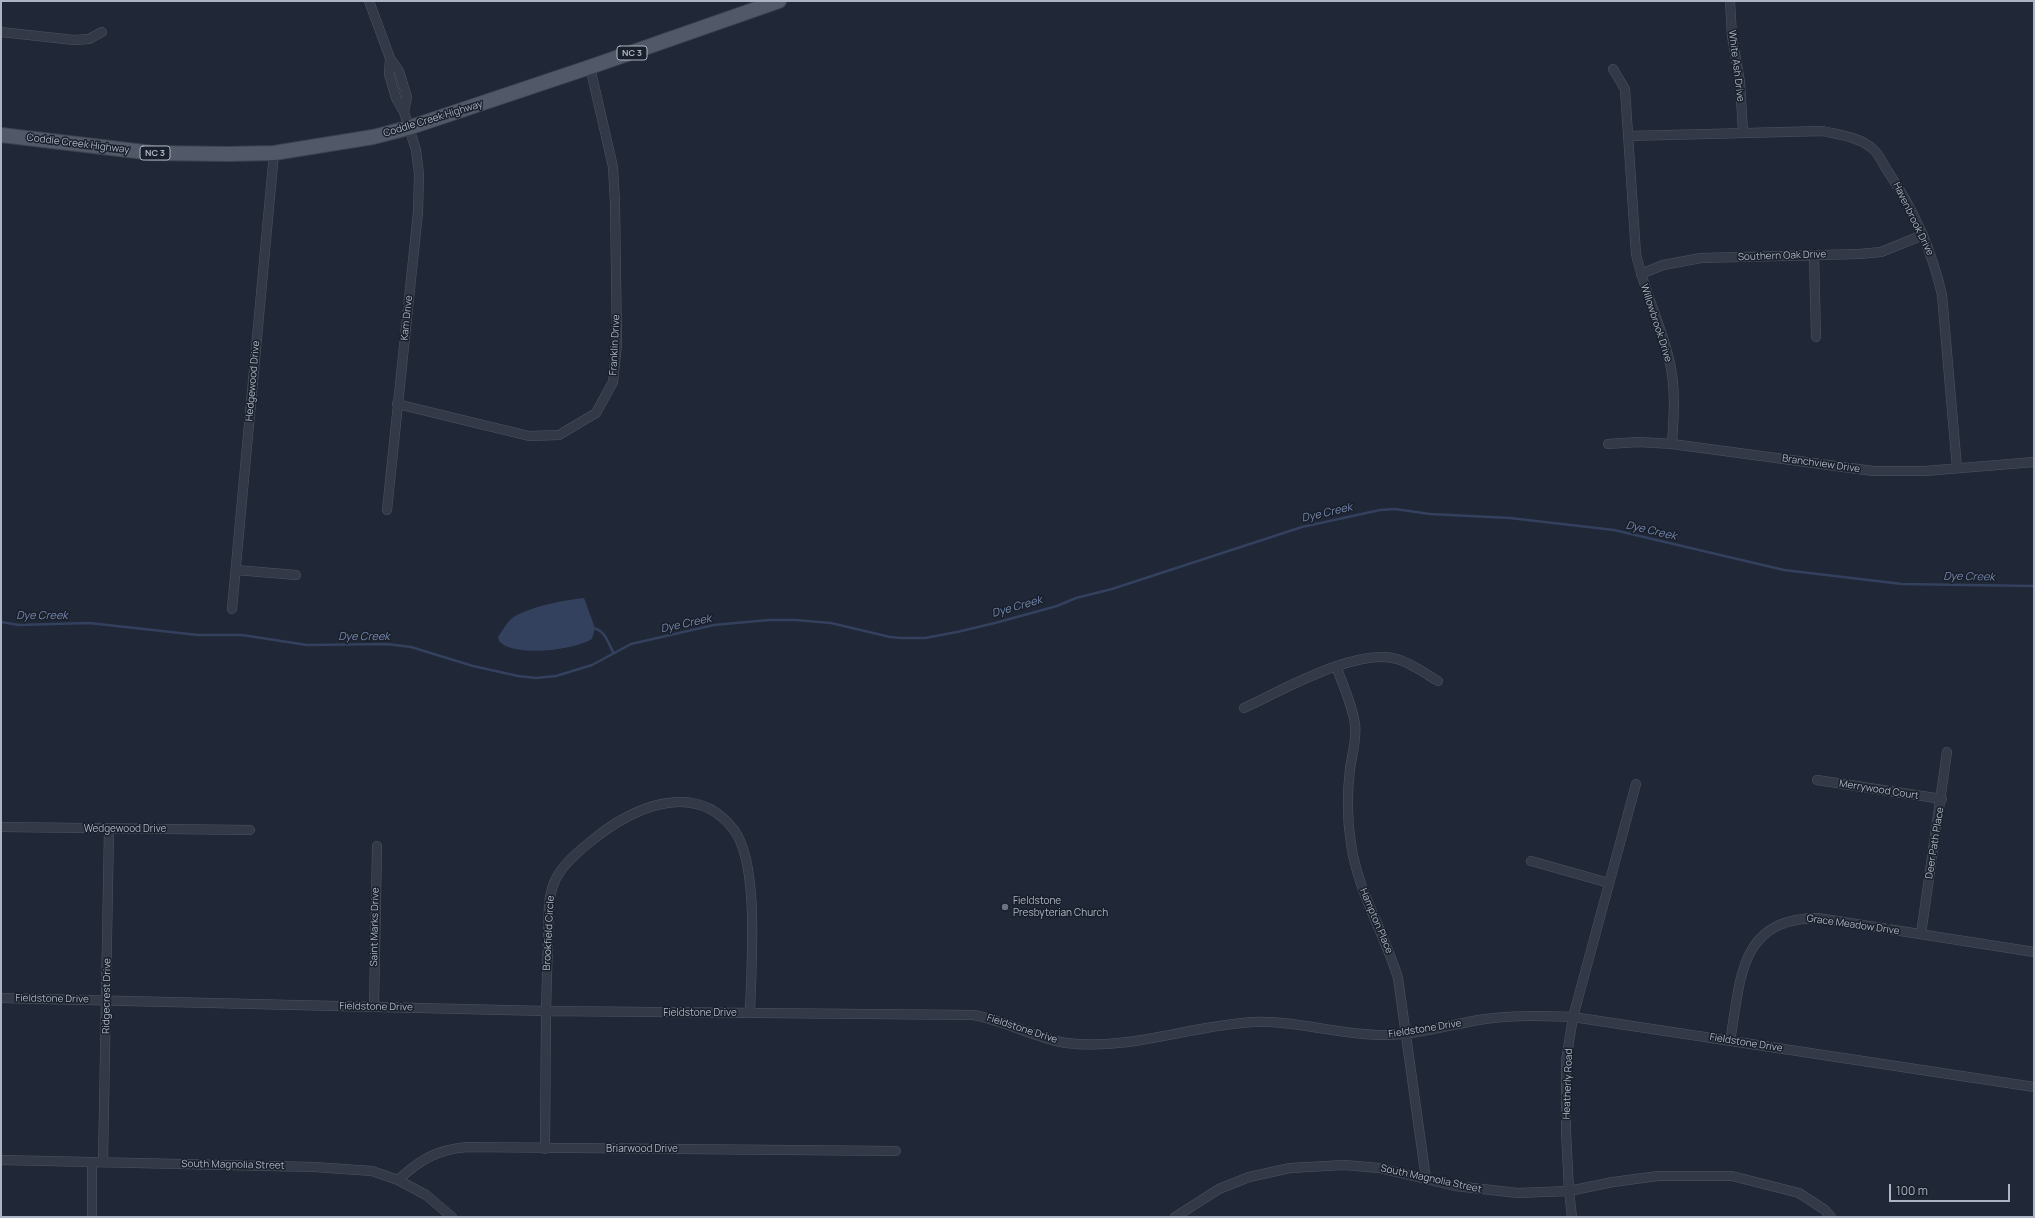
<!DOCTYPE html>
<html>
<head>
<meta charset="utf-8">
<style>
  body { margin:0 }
  #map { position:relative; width:2035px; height:1218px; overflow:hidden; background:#202736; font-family:Manrope,sans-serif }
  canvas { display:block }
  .frame { position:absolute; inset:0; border:2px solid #adb4c3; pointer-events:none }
  .scale { position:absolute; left:1889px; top:1184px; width:121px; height:18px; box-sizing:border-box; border:2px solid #adb4c3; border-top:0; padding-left:5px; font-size:12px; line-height:14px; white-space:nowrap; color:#adb4c3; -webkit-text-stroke:3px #191f2b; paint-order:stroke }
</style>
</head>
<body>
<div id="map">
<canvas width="2035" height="1218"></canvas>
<div class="frame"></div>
<div class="scale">100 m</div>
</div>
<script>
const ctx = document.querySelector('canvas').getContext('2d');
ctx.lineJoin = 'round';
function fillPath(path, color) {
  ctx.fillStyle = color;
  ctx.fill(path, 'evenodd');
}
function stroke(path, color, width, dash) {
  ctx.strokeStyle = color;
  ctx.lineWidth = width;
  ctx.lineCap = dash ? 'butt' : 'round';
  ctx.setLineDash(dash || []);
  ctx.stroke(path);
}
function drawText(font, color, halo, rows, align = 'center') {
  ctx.font = font + ' Manrope,sans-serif';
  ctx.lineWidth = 3;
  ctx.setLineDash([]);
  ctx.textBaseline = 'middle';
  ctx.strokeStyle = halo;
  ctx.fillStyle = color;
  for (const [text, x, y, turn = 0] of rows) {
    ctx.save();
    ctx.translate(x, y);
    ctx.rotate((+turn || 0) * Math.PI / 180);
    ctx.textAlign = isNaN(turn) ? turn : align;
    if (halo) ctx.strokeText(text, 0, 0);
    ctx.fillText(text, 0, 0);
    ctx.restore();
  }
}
fillPath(new Path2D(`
  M 584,598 L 595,628 L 592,639 C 575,650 513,658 499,641 L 498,637 C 502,631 506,624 511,619 C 527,607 564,600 584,598 Z`), '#33415e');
stroke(new Path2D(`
  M 1,622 L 19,625 L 89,623 L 198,635 L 242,635 L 307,645 L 387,644 L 411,647 L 473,666 L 518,676 L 536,678 L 556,676 L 592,665 L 631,644 L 714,625 L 769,620 L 795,620 L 831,623 L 890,637 L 901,638 L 925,638 L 957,632 L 995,623 L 1057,606 L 1076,598 L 1112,589 L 1302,527 L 1380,510 L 1395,509 L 1430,514 L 1510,518 L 1614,530 L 1784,570 L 1902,584 L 2034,586
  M 591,628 C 604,628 608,642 613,652`), '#33415e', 2.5);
const street = new Path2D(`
  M 369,1 L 390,58 L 399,71 L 407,97 L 404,112
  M 1730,1 L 1732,36 L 1740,82 L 1743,132
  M 1,32 L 74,40 L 89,39 L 102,32
  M 1613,69 L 1625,89 L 1636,254 C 1644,290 1660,323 1669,359 C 1676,386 1674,416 1672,444
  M 1629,136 L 1823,131 C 1840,135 1861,137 1874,150 C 1880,156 1884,166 1889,173 C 1914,210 1932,251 1942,295 L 1957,468
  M 1814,255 L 1816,337
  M 1641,274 L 1663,265 L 1701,258 L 1859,254 L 1881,252 L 1923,235
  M 397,404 L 529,436 L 559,435 L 596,413 L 613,382 L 617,344 L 615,203 L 613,167 L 590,67
  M 1608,444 L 1639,442 L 1672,444 L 1873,471 L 1925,471 L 2034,462
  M 387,510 L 418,212 L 419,174 L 416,150 L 404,112 L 396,98 L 389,74 L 390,58
  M 236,570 L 296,575
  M 232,609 L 274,153
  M 1336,666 C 1343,685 1352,704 1355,724 C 1357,739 1352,754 1350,769 C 1347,794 1347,819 1351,844 C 1358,892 1384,932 1398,978 L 1426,1179
  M 1244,708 C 1283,690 1357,647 1397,659 C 1411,663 1426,674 1438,681
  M 1817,780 L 1942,799
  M 1,827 L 250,830
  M 1531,861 L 1609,883
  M 1921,934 L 1947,752
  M 1,998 L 546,1011 L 973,1015 C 1005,1020 1034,1038 1066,1043 C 1131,1051 1191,1025 1254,1022 C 1298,1020 1341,1036 1385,1035 C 1418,1035 1452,1024 1485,1019 C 1514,1015 1544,1016 1573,1017 L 2034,1087
  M 374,1007 L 377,846
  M 1730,1041 C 1741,980 1738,918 1818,918 L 2034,952
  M 545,1149 L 546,1011 L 549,903 C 551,892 553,881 560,872 C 568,860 579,851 590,842 C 631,808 695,778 734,830 C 760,865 751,969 750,1013
  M 1,1160 L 314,1167 L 372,1171 L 398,1180 L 426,1195 L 452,1217
  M 103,1162 L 109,829
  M 398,1180 C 421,1159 436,1150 467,1147 L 896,1151
  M 92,1217 L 92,1162
  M 1175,1217 L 1219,1189 L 1249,1177 L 1290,1168 L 1344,1165 L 1379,1168 L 1455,1186 L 1518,1193 L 1569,1191 L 1613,1182 L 1658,1176 L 1732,1176 L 1799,1193 L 1825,1210 L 1831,1217
  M 1572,1217 L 1569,1191 L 1566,1131 L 1566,1061 L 1573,1017 L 1636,784`);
const primary = new Path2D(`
  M 1,135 L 153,153 L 227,154 L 274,153 L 373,137 L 408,128 L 590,67 L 779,1`);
stroke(street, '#4e5461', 10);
stroke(primary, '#3d4350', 16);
stroke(street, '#333946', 9);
stroke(primary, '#515867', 14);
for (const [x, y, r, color] of [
  [1005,907,4,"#6b7280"]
]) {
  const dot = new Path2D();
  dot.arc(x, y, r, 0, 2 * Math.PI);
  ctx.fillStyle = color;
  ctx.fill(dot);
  stroke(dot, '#191f2b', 1.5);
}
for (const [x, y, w] of [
  [632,53,30],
  [155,153,30]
]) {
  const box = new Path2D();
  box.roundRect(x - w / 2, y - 7, w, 14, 3);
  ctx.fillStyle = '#191f2b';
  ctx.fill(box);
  stroke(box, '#adb4c3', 1);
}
drawText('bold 9px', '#adb4c3', null, [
  ["NC 3",632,53],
  ["NC 3",155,153]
]);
drawText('10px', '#adb4c3', '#191f2b', [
  ["White Ash Drive",1736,66,83],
  ["Coddle Creek Highway",433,119,-17],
  ["Coddle Creek Highway",78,144,7],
  ["Havenbrook Drive",1913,219,64],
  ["Southern Oak Drive",1782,256,-2],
  ["Kam Drive",407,318,-84],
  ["Willowbrook Drive",1656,323,72],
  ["Franklin Drive",615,345,-87],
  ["Hedgewood Drive",253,381,-85],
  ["Branchview Drive",1821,464,8],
  ["Merrywood Court",1879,790,9],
  ["Wedgewood Drive",125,829],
  ["Deer Path Place",1935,843,-81],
  ["Hampton Place",1376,921,67],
  ["Grace Meadow Drive",1853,925,8],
  ["Saint Marks Drive",375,927,-89],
  ["Brookfield Circle",549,933,-87],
  ["Ridgecrest Drive",107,996,-89],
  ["Fieldstone Drive",52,999,1],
  ["Fieldstone Drive",376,1007,1],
  ["Fieldstone Drive",700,1013],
  ["Fieldstone Drive",1022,1029,18],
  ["Fieldstone Drive",1425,1029,-9],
  ["Fieldstone Drive",1746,1043,9],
  ["Heatherly Road",1568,1084,-88],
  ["Briarwood Drive",642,1149],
  ["South Magnolia Street",233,1165,1],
  ["South Magnolia Street",1431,1179,12]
]);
drawText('10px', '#adb4c3', '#191f2b', [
  ["Fieldstone",1013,901],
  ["Presbyterian Church",1013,913]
], 'left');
drawText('italic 11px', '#7587ac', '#191f2b', [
  ["Dye Creek",1327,513,-13],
  ["Dye Creek",1651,531,13],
  ["Dye Creek",1969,577,1],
  ["Dye Creek",1017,607,-16],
  ["Dye Creek",42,616],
  ["Dye Creek",686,624,-12],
  ["Dye Creek",364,637]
]);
</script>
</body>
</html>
